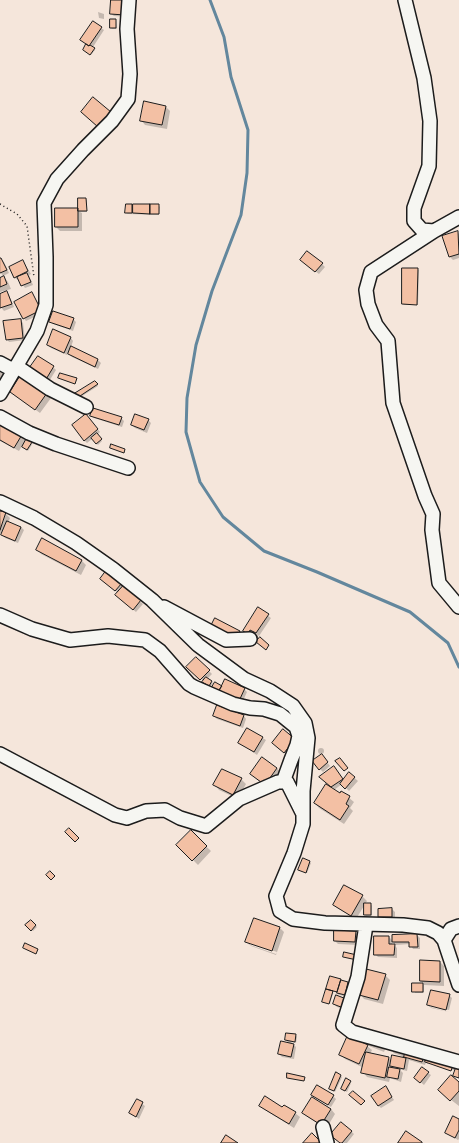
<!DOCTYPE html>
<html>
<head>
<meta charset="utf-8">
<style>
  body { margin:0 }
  canvas { display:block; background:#f5e6db }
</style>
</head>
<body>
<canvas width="459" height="1143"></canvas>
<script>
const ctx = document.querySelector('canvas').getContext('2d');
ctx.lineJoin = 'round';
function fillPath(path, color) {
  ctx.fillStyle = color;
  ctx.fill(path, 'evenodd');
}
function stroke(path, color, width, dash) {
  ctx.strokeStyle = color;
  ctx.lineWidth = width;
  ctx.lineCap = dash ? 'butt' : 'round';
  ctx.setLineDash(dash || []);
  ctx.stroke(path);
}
fillPath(new Path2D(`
  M 112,0 L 128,17 L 114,16 L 111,14 Z
  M 98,12 L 104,14 L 104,19 L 99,18 Z
  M 116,20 L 117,29 L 112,29 L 111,28 Z
  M 101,28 L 104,30 L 93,47 L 95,50 L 91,55 L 84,49 Z
  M 166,107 L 170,111 L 167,129 L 145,125 L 141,120 Z
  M 86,199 L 87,200 L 87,212 L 80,212 L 82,213 L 82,231 L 60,231 L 56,227 L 79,209 Z
  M 127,205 L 158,205 L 160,207 L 159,215 L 128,214 L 126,213 Z
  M 458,233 L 459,234 L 459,258 L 453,260 L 450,257 L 444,237 Z
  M 0,259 L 4,262 L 9,273 L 3,276 L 0,272 Z
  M 23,261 L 31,274 L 29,275 L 33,285 L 25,288 L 19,279 L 18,280 L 15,278 Z
  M 304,263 L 322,264 L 325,267 L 319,274 Z
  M 403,269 L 417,269 L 419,270 L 418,305 L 404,305 L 403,304 Z
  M 4,277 L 8,282 L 11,289 L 0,292 L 0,279 Z
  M 6,292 L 9,295 L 14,307 L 4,311 L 0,306 L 0,295 Z
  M 31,293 L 43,313 L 26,321 L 24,318 Z
  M 73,319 L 76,322 L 73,331 L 53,324 L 50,321 Z
  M 20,320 L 23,323 L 25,340 L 9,342 L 7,339 Z
  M 71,338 L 73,341 L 71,347 L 98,360 L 101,363 L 98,369 L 72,357 L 68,353 L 67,355 L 51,348 L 48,345 Z
  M 53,367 L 56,370 L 48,383 L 33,373 Z
  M 0,371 L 7,374 L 0,393 Z
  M 96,383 L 98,386 L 79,398 L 78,397 Z
  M 11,392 L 46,394 L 51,398 L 40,413 Z
  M 91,415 L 121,418 L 124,421 L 122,427 L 94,418 Z
  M 89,418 L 100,432 L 97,435 L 102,441 L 98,445 L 92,439 L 87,443 L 84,440 Z
  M 148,420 L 151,423 L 147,433 L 135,428 L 132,425 Z
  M 0,426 L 34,441 L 28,451 L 22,446 L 19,451 L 0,441 Z
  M 0,512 L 5,513 L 10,518 L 8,523 L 21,527 L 24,530 L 18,543 L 5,538 L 2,535 L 2,534 L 0,533 Z
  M 37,549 L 81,560 L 86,565 L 81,575 L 41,554 Z
  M 104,582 L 121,583 L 143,604 L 136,612 L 119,598 L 118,593 Z
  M 259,609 L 271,618 L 259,636 L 254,632 L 251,636 L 247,633 Z
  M 196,658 L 212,674 L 207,679 L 213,683 L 210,687 L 188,667 Z
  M 221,687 L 222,688 L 244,689 L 247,692 L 242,703 L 214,688 Z
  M 214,716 L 244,716 L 246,719 L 243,728 L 217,719 Z
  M 248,729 L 266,740 L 257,755 L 240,743 Z
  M 297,743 L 287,755 L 276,746 Z
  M318 751a3 3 0 1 1 6 0a3 3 0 1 1-6 0Z
  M 324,758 L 330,766 L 323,772 L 320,769 Z
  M 277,768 L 281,773 L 270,789 L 251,774 Z
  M 337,771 L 344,781 L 349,773 L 358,781 L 349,791 L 342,784 L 334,790 L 340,795 L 342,792 L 354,802 L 350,808 L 353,811 L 344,824 L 319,808 L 315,803 L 334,789 L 323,780 Z
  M 241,779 L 246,784 L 238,799 L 219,790 L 215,785 Z
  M 191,832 L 211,851 L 198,865 L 178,845 Z
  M 310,862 L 311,863 L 307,873 L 301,871 Z
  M 362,896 L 367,901 L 356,919 L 339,909 L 334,905 Z
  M 371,904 L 372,906 L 372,916 L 366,916 L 365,915 Z
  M 392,909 L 395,912 L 395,920 L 382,920 L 379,917 L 379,910 Z
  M 31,921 L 37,927 L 33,931 L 27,925 Z
  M 280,928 L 284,932 L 276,955 L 251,946 L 246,942 ZM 250,943 L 277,952 L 276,954 L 250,945 Z
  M 335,932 L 355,932 L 358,935 L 358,945 L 338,944 L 335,941 Z
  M 417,935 L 420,938 L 420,949 L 413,949 L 410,944 L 396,945 L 392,941 L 392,945 L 394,945 L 397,948 L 397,958 L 378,957 L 375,954 L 375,937 L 389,937 L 393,941 Z
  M 440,962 L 444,966 L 444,986 L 424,985 L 424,993 L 415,993 L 413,984 L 424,984 L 421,981 Z
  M 385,975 L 390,980 L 383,1004 L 364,999 L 360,994 Z
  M 340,980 L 351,986 L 347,997 L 333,993 L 330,1004 L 325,1002 L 327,991 L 336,994 L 337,992 L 329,989 L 329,991 L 327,989 Z
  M 449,995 L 452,998 L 449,1010 L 430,1005 L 430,1007 L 428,1005 Z
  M 351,1003 L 349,1011 L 337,1007 L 334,1004 Z
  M 430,1007 L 449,1012 L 431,1008 Z
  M 296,1035 L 297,1037 L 296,1043 L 291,1042 L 296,1047 L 294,1059 L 282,1057 L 279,1054 L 289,1044 L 286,1040 Z
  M 368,1038 L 386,1047 L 384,1052 L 369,1046 L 366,1043 Z
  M 367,1046 L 372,1050 L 370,1054 L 389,1058 L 392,1061 L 401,1058 L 402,1056 L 393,1053 L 394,1049 L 456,1066 L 459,1078 L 455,1073 L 428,1065 L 455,1073 L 456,1071 L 428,1062 L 428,1064 L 426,1062 L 425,1065 L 409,1060 L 407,1071 L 399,1069 L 403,1073 L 401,1082 L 390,1078 L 389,1082 L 367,1077 L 363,1072 L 364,1068 L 345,1059 L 340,1054 Z
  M 428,1073 L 431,1075 L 424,1085 L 418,1080 Z
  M 341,1076 L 342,1077 L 335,1092 L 331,1090 Z
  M 350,1082 L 351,1083 L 347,1092 L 343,1090 Z
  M 459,1083 L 459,1106 L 442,1093 Z
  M 388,1091 L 394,1100 L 381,1108 L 378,1105 Z
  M 333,1096 L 336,1099 L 331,1107 L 315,1097 Z
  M 313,1098 L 331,1109 L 335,1114 L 326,1129 L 308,1117 L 304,1113 Z
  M 138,1101 L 145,1106 L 139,1119 L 131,1113 Z
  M 260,1106 L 295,1113 L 300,1117 L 294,1128 L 265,1110 Z
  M 459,1121 L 459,1139 L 458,1140 L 446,1133 Z
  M 342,1123 L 354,1134 L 347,1143 L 341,1143 Z`), '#0003');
stroke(new Path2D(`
  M 210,0 L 224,37 L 231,77 L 248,130 L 247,173 L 241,215 L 212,291 L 196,345 L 187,398 L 186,432 L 200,482 L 223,517 L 264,551 L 317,572 L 410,612 L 448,643 L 459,667`), '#63879d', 3);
const building = new Path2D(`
  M 111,0 L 126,0 L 125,15 L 110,14 Z
  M 110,19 L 116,19 L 116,28 L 110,28 Z
  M 93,21 L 102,27 L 89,46 L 80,40 Z
  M 86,44 L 89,46 L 90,45 L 95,48 L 90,55 L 83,50 Z
  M 93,97 L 111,112 L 98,127 L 81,112 Z
  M 144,101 L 166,106 L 162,125 L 140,121 Z
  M 78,198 L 86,198 L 87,211 L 78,211 Z
  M 126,204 L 132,204 L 132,213 L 125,213 Z
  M 133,204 L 150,204 L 150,214 L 133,213 Z
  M 150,204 L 159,204 L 159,214 L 150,214 Z
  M 55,208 L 78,208 L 78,227 L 55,227 Z
  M 458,231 L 459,254 L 449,257 L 442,236 Z
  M 307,251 L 323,263 L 315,272 L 300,260 Z
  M 0,258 L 1,258 L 7,270 L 0,273 Z
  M 23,260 L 28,271 L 14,278 L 9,267 Z
  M 402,268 L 418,268 L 417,305 L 402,304 Z
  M 27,273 L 31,282 L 21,286 L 17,277 Z
  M 4,276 L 7,284 L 0,287 L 0,278 Z
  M 7,291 L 12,304 L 0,308 L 0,294 Z
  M 32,292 L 41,310 L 23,319 L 14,302 Z
  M 53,311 L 74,318 L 70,329 L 49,322 Z
  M 21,319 L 23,338 L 6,340 L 3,321 Z
  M 53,329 L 71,337 L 64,353 L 47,345 Z
  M 71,346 L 98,359 L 95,367 L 68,354 Z
  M 38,356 L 54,366 L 45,381 L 28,370 Z
  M 60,373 L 77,378 L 75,384 L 58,378 Z
  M 21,375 L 47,393 L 35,410 L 10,392 Z
  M 95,381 L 98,384 L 77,398 L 74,394 Z
  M 93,408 L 122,417 L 119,425 L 90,416 Z
  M 86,414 L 98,429 L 84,441 L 72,425 Z
  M 135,414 L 149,419 L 144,430 L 131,425 Z
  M 0,424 L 23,433 L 14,448 L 0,440 Z
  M 97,433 L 102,439 L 96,444 L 91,438 Z
  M 28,436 L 34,439 L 27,450 L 22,447 Z
  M 111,444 L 125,449 L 124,453 L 110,448 Z
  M 0,511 L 6,512 L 0,530 Z
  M 7,521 L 21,527 L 15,541 L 1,535 Z
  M 42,538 L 82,560 L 76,571 L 36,550 Z
  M 106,571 L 122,583 L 115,591 L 100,579 Z
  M 124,585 L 141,600 L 133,610 L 115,595 Z
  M 258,607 L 269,614 L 256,633 L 250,630 L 248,634 L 243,631 Z
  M 215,618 L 240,631 L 236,638 L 211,626 Z
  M 260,637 L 269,645 L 266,650 L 256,642 Z
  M 196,657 L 210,670 L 200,680 L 186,667 Z
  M 206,677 L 212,681 L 209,686 L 202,682 Z
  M 225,679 L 245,688 L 239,701 L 219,692 Z
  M 215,682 L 222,686 L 218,691 L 212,687 Z
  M 217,705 L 244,715 L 240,726 L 213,716 Z
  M 247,728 L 263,737 L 254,752 L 238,743 Z
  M 283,729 L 295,739 L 284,753 L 272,743 Z
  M 322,754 L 328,762 L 319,770 L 312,761 Z
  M 262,757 L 277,768 L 265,785 L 250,774 Z
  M 340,758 L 348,768 L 344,771 L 335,761 Z
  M 334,766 L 343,779 L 331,787 L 319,777 Z
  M 222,769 L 242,778 L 233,795 L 213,785 Z
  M 349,772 L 355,777 L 345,789 L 340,784 Z
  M 326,784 L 340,793 L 341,791 L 350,796 L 346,804 L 349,806 L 340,820 L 314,803 Z
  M 69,828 L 79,838 L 75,842 L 65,832 Z
  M 191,830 L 207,846 L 192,861 L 176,845 Z
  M 303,858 L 310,861 L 306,873 L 298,870 Z
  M 50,871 L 55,876 L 51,880 L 46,875 Z
  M 344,885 L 363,895 L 351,916 L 333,905 Z
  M 364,903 L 371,903 L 371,915 L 364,915 Z
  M 392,908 L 392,917 L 378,917 L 378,909 Z
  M 254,918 L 280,927 L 272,951 L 245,942 Z
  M 31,920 L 36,925 L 31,931 L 25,925 Z
  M 334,930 L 356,931 L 355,942 L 334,941 Z
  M 417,934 L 418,947 L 409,947 L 409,942 L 392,942 L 392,935 Z
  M 374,936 L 389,936 L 389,944 L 395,944 L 394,955 L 374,955 Z
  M 25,943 L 38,949 L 36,954 L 23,948 Z
  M 344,952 L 357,955 L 357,960 L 343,957 Z
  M 420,960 L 440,961 L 440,982 L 420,981 Z
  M 366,969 L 386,974 L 378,1000 L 359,995 Z
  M 330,976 L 341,979 L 337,992 L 326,989 Z
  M 341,980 L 348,982 L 345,995 L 337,993 Z
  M 412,983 L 423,983 L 423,992 L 412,992 Z
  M 326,989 L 333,991 L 329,1004 L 322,1002 Z
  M 431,990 L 450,994 L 446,1010 L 427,1005 Z
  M 336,995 L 349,1000 L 346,1009 L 333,1004 Z
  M 286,1033 L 296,1034 L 295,1042 L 285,1040 Z
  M 348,1035 L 368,1045 L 359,1064 L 339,1055 Z
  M 281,1041 L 294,1044 L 291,1057 L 278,1054 Z
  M 406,1050 L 424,1056 L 422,1062 L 404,1057 Z
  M 366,1052 L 389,1057 L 385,1078 L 361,1073 Z
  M 428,1054 L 454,1062 L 451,1071 L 425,1062 Z
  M 392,1055 L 406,1058 L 404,1069 L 390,1066 Z
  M 457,1065 L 459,1066 L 459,1078 L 453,1076 Z
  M 389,1067 L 400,1069 L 398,1079 L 387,1077 Z
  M 422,1067 L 429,1072 L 420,1083 L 414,1078 Z
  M 336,1072 L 341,1075 L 334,1091 L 329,1089 Z
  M 287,1073 L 305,1077 L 304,1081 L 287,1078 Z
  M 451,1075 L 459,1082 L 459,1091 L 450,1101 L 438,1090 Z
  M 346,1078 L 351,1081 L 345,1091 L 341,1089 Z
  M 317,1085 L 334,1095 L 328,1105 L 311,1095 Z
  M 386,1086 L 392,1097 L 378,1106 L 371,1096 Z
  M 353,1091 L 365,1101 L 361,1105 L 349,1095 Z
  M 265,1096 L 282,1107 L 284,1105 L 296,1112 L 289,1124 L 259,1106 Z
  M 312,1097 L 331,1109 L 321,1125 L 302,1113 Z
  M 137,1099 L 143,1102 L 136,1117 L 129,1113 Z
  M 453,1116 L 459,1119 L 459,1130 L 455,1138 L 445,1133 Z
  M 341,1122 L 352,1131 L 342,1143 L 340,1143 L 330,1135 Z
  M 406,1131 L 422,1142 L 422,1143 L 398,1143 Z
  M 312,1133 L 322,1143 L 303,1143 Z
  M 226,1135 L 238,1143 L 221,1143 Z`);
fillPath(building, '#f3c0a4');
stroke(building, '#1c1c1c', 1);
const minor = new Path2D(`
  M 405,0 L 424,78 L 430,121 L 429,166 L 414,208 L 414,221 L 422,230 L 434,231 L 371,272 L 366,290 L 368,304 L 376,325 L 388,341 L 393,403 L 425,496 L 433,514 L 432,530 L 439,583 L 459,607
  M 434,231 L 459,217
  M 0,363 L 13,370
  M 16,366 L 50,389 L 86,407
  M 0,394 L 37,331 L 46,305 L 46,257 L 44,203 L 57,179 L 83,150 L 112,121 L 128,99 L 130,74 L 127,29 L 129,0
  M 0,417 L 29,433 L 56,444 L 128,468
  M 0,502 L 34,518 L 76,543 L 113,569 L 152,600 L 198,645 L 244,679 L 270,691 L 293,706 L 305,723 L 308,738 L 303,791 L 303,824 L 294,853 L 276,896 L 280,911 L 293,919 L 325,923 L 403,925 L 428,928 L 438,933 L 444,940 L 459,985
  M 164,607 L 226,640 L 250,639
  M 0,615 L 32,629 L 70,640 L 108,636 L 145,640 L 160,651 L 189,684 L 194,687 L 233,704 L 250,708 L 264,709 L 280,714 L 296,727 L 299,736 L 297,745 L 291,760 L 283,782
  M 0,754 L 115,815 L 127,818 L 146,811 L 165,810 L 180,818 L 206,826 L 239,799 L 278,782 L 287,782 L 302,812
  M 366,925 L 358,977 L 343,1025 L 352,1032 L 459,1062
  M 444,940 L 451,929 L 459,926
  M 323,1127 L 327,1143`);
stroke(minor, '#1c1c1c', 16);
stroke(new Path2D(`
  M 0,204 L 17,214 L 27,226 L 34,277`), '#1c1c1c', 1.5, [1, 3]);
stroke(minor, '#f6f6f2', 13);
</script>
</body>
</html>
